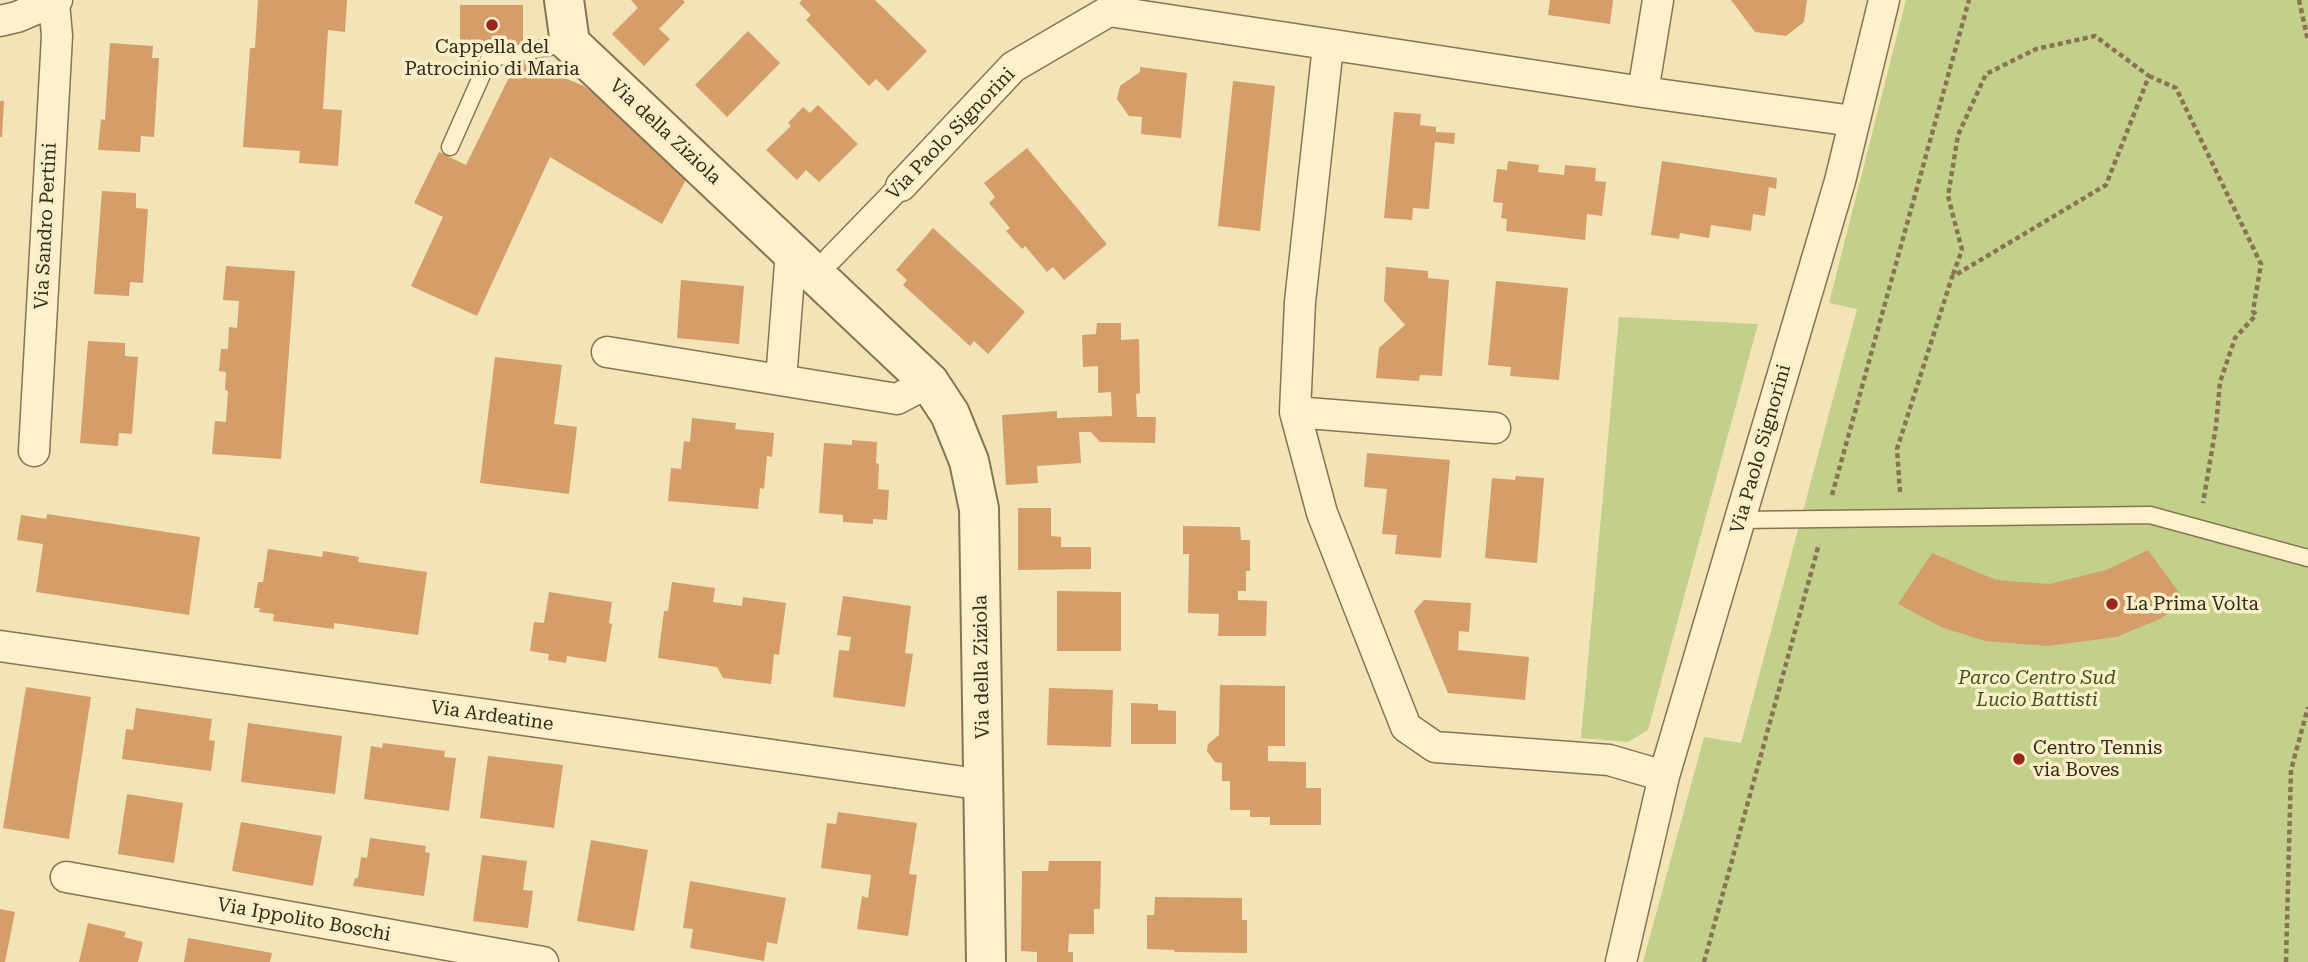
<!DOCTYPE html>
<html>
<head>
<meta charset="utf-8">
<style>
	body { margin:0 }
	canvas { display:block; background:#f2e4b7 }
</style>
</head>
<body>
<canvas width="2308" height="962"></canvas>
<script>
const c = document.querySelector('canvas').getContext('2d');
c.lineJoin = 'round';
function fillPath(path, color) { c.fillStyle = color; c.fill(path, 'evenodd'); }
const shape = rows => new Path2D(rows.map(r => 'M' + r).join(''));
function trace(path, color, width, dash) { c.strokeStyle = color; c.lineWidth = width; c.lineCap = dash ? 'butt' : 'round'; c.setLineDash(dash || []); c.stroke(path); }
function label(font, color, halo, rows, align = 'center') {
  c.font = font + ' "Roboto Serif",serif'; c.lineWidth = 7; c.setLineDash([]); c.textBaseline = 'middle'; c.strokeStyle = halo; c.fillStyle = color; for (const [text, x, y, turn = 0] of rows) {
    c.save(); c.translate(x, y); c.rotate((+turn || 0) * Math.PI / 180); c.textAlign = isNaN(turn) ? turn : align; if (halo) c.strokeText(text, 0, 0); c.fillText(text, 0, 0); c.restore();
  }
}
const green = shape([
	[1906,0,2308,0,2308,962,1643,962,1704,737,1741,743,1857,309,1829,303],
	[1619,317,1758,324,1648,730,1628,742,1581,738]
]);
const building = shape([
	[258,0,347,0,345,32,328,30,323,109,342,110,338,166,299,163,300,151,243,147,250,48,255,48],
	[631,0,683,0,685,2,659,29,670,39,644,66,612,34,638,8],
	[802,0,875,0,927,51,888,91,876,79,869,86,806,20,811,15,799,3],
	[1550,0,1613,0,1610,24,1548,15],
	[1731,0,1807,0,1804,22,1786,36,1755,32],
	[460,5,523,5,523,45,460,45],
	[748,31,780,63,727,117,695,85],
	[110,43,153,46,152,58,159,58,154,137,141,136,140,152,98,150,101,119,105,120],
	[518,59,584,86,641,130,689,174,662,224,550,157,477,316,411,286,443,217,414,203,439,152,466,165],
	[1140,67,1187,73,1181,138,1141,134,1142,117,1129,116,1117,99,1120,86,1140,72],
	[1233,81,1275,86,1260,231,1218,226],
	[0,101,4,101,2,137,0,137],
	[818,105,858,144,819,182,806,170,797,180,766,150,791,126,788,123,803,107,810,113],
	[1394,112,1421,114,1420,125,1436,127,1436,132,1455,133,1454,144,1435,142,1429,209,1413,208,1412,220,1384,218],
	[1027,148,1107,244,1064,280,1053,267,1047,272,1025,246,1022,249,1006,231,1010,228,989,203,995,197,984,183],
	[1508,161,1539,165,1538,172,1564,175,1565,165,1596,168,1595,181,1606,182,1602,216,1587,214,1585,240,1506,231,1507,219,1501,218,1503,203,1493,202,1497,169,1507,170],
	[1662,161,1777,178,1776,189,1769,187,1765,216,1753,214,1751,231,1711,225,1709,238,1680,233,1679,239,1651,235],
	[102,191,136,193,136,208,148,209,143,283,130,282,129,296,94,294],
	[933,228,1025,312,988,354,974,341,970,346,903,285,907,280,896,270],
	[226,266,295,271,281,459,212,454,215,421,226,422,228,391,225,390,226,372,219,371,221,349,228,349,229,327,237,328,239,301,223,300],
	[1386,267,1428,271,1428,278,1449,280,1442,376,1420,375,1419,381,1376,378,1379,348,1405,325,1384,301],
	[681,280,744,286,739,344,677,338],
	[1496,281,1568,288,1559,380,1510,376,1511,367,1488,365],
	[1097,323,1121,323,1121,340,1139,339,1140,393,1136,394,1137,417,1156,417,1155,443,1100,442,1091,432,1079,432,1081,463,1037,466,1038,483,1006,485,1002,415,1057,411,1057,418,1112,416,1111,392,1098,393,1098,366,1083,367,1082,335,1096,334],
	[88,341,125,343,125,356,138,357,132,434,119,433,118,446,80,443],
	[495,357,562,365,554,424,577,427,569,494,480,483],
	[692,418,736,423,735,429,774,433,772,457,767,456,764,489,760,488,758,509,668,501,671,468,681,469,684,441,690,442],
	[852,440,877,442,876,463,879,464,878,489,889,490,887,520,873,519,873,524,843,522,843,515,819,513,824,443,852,445],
	[1367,453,1450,460,1441,558,1395,554,1397,535,1382,534,1387,489,1364,487],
	[1516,476,1544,478,1537,563,1485,558,1492,478,1515,480],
	[1018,508,1051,508,1051,536,1061,537,1061,547,1091,547,1091,569,1018,570],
	[47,514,200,537,189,615,36,592,43,544,17,540,21,515,46,519],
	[1183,526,1240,527,1241,540,1250,540,1250,571,1246,571,1246,591,1238,591,1238,600,1267,601,1266,636,1218,636,1219,614,1188,613,1189,554,1183,554],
	[268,549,322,557,323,551,359,557,358,562,427,572,418,635,334,623,334,629,273,621,274,614,259,612,260,608,254,608,258,582,263,582],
	[2148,550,2186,602,2160,619,2116,637,2048,646,1985,641,1941,627,1898,604,1932,553,1996,580,2050,584,2106,570],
	[672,582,715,588,713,602,742,606,743,597,786,603,779,655,774,654,771,684,723,678,717,667,658,658,664,611,668,611],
	[1057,591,1121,592,1121,651,1057,651],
	[549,592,612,602,609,623,612,624,606,662,567,656,566,663,548,660,549,654,530,651,534,622,544,623],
	[843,596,911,606,905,653,913,654,905,707,833,697,839,650,849,651,851,637,837,635],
	[1424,600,1471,603,1469,632,1459,631,1458,650,1529,657,1525,700,1448,693,1414,611],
	[1220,685,1285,686,1285,746,1268,746,1268,761,1306,762,1306,788,1321,788,1321,825,1270,825,1270,817,1250,817,1250,810,1230,810,1230,781,1222,781,1222,763,1215,762,1207,751,1208,744,1219,735],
	[26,687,91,697,69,839,3,828],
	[1049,688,1113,690,1111,747,1047,745],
	[1131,703,1158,704,1158,710,1176,711,1176,744,1131,744],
	[136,708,212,719,209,740,215,741,211,771,122,759,126,729,133,730],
	[248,723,342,736,335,794,241,782],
	[383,743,445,751,444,757,456,758,449,811,364,799,371,746,382,748],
	[488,756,563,765,554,828,480,818],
	[127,794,183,803,174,863,118,854],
	[838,812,917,823,909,874,917,875,908,936,857,929,862,896,868,898,871,875,821,868,827,823,836,824],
	[241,822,322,836,313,886,232,871],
	[370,838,426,846,425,852,430,853,424,896,353,886,355,878,358,878,361,857,367,858],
	[591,840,648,850,634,931,577,921],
	[482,855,527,861,523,890,533,891,528,928,473,921],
	[1049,861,1101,861,1100,909,1094,909,1094,934,1069,934,1068,952,1073,952,1073,962,1037,962,1037,952,1021,951,1022,871,1048,871],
	[690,881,786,898,777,944,767,942,764,961,690,948,693,929,683,928],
	[1155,897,1242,898,1242,920,1247,920,1247,953,1175,952,1174,950,1147,949,1147,915,1154,915],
	[0,909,15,912,5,962,0,962],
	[88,923,126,932,124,937,143,942,138,962,79,962],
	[188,938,272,953,270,962,184,962]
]);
const path = shape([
	[2299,0,2308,41],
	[2149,76,2176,88,2261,264,2253,311,2256,315,2235,338,2220,382,2216,426,2203,503],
	[1900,492,1897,449,1952,277,2106,185,2149,76,2095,36,2036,49,1986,74,1958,135,1948,196,1962,250,1952,277],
	[1832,495,1969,0],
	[1704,962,1819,544],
	[2286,962,2291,770,2308,707]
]);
const service = shape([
	[450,147,489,59,570,43],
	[1740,520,2150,515,2308,558]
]);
const pedestrian = shape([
	[831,258,901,186]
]);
const minor = shape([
	[0,21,17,17,57,0],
	[1328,46,1300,302,1295,412,1322,513,1406,727,1435,747,1609,760,1664,776],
	[1643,92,1658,0],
	[901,186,1013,67,1109,11,1643,92,1853,121],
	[607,352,897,399,929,382],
	[781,380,791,251],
	[1295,412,1495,428],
	[34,451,57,36,54,2],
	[0,646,985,785],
	[66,877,543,962],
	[1621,962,1664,776,1840,181,1884,0]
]);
const tertiary = shape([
	[564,0,570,43,929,382,950,414,969,461,979,509,986,962]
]);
const markers = [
	[492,25,7,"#9c251c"],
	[2112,604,7,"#9c251c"],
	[2019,759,7,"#9c251c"]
];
const poiNames = [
	["Cappella del",492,47,"center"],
	["Patrocinio di Maria",492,69,"center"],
	["La Prima Volta",2126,604],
	["Centro Tennis",2033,748],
	["via Boves",2033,770]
];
const streetNames = [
	["Via della Ziziola",665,132,43],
	["Via Paolo Signorini",951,134,-46],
	["Via Sandro Pertini",46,226,-87],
	["Via Paolo Signorini",1761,449,-74],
	["Via della Ziziola",982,667,-91],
	["Via Ardeatine",492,716,8],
	["Via Ippolito Boschi",304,920,10]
];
const parkNames = [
	["Parco Centro Sud",2037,678],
	["Lucio Battisti",2037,700]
];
fillPath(green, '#c3d08b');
fillPath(building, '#d49d69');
trace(service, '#887352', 19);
trace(pedestrian, '#887352', 26);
trace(minor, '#887352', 33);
trace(tertiary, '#887352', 42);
trace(path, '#887352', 4.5, [5, 3.5]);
trace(service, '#fcf1cb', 16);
trace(pedestrian, '#fcf1cb', 23);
trace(minor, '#fcf1cb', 30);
trace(tertiary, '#fcf1cb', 38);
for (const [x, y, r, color] of markers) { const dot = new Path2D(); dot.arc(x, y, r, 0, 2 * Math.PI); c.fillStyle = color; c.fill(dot); trace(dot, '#f8eec7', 2.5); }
label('19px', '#352918', '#f8eec7', poiNames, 'left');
label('19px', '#352918', '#f8eec7', streetNames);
label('italic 19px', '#42541d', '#f8eec7', parkNames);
</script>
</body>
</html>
